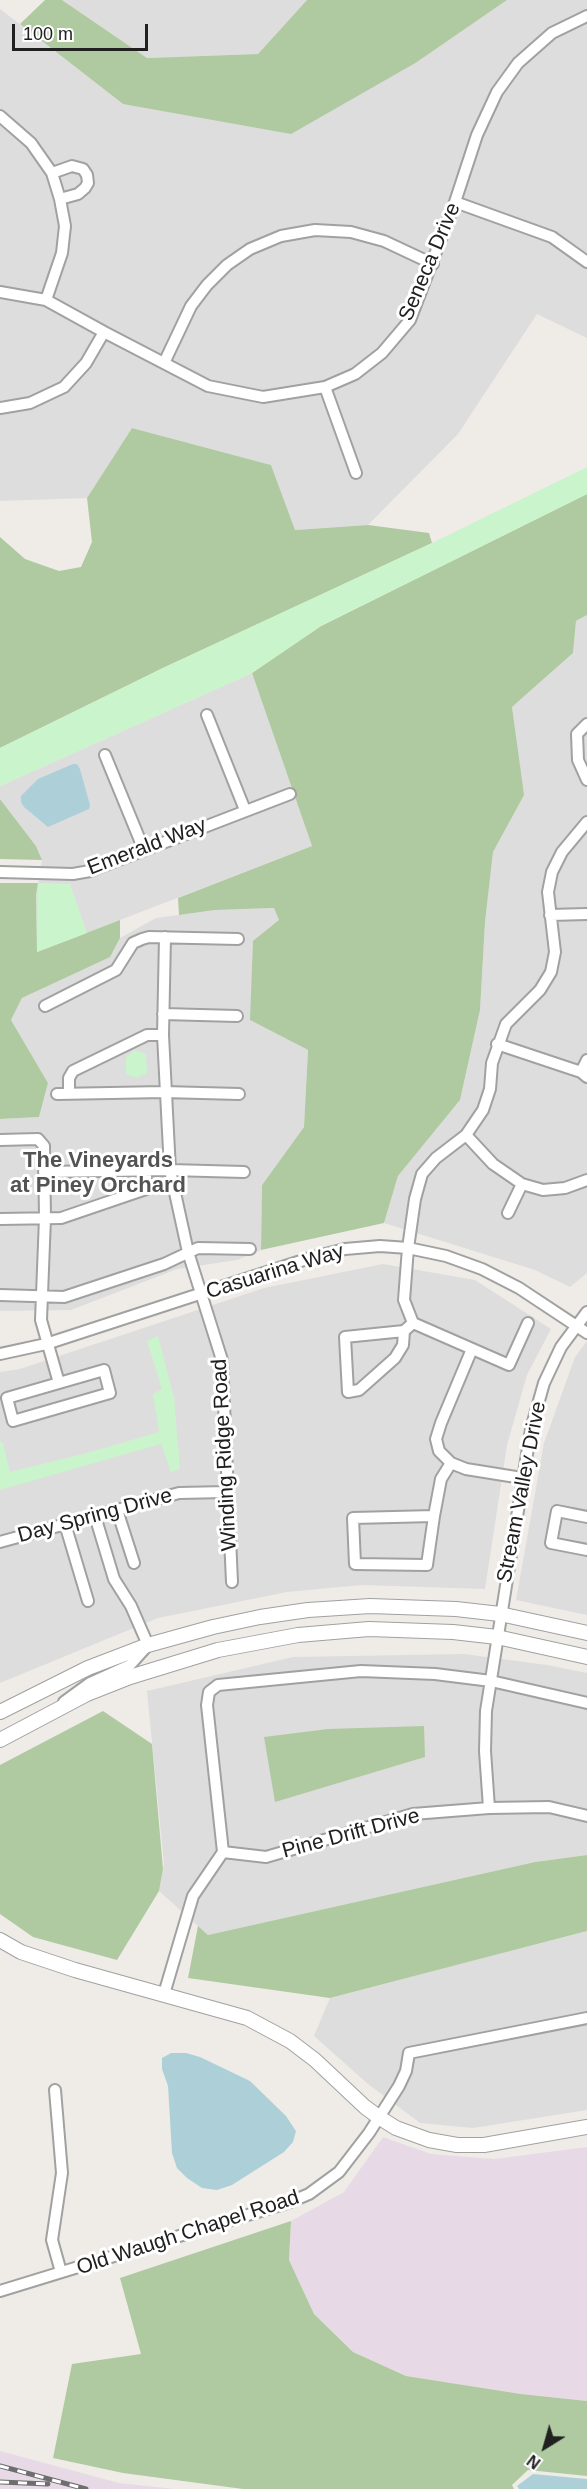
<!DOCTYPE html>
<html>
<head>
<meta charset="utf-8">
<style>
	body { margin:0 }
	#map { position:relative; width:587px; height:2489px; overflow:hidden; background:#efece7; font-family:Arial,sans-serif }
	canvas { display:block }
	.north { position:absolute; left:515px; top:2417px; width:60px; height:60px; -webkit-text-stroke:4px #fff; paint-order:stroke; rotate:217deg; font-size:16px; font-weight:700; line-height:24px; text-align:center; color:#202020 }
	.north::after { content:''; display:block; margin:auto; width:21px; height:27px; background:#202020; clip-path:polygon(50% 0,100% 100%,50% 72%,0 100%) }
	.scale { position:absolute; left:12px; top:24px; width:136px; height:27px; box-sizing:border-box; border:3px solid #202020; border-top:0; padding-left:8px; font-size:18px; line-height:21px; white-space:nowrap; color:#202020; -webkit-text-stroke:4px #fff; paint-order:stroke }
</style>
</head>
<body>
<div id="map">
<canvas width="587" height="2489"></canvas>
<div class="north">N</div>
<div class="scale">100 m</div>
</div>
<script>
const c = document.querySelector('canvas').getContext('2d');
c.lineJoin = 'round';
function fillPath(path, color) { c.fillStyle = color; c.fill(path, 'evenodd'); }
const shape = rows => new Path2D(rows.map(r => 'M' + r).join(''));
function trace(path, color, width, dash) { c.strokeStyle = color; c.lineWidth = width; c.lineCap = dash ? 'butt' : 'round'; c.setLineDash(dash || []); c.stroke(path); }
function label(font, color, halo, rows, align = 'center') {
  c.font = font + ' Arial,sans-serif'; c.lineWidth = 6; c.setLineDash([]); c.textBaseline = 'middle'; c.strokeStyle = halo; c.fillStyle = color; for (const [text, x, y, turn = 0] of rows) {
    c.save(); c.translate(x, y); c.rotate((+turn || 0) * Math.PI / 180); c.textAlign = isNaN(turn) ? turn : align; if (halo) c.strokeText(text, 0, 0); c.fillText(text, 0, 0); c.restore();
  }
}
const residential = shape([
	[62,0,307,0,258,54,147,58],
	[507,0,587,0,587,338,537,314,458,434,368,525,295,530,271,465,132,428,87,498,0,501,0,9,123,104,417,62],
	[587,615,587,1273,570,1287,535,1270,384,1223,398,1176,460,1100,480,1010,485,922,493,852,523,795,512,707,573,653,576,621],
	[252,673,312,846,37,952,36,895,42,860,36,846,0,799,0,786],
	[274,908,279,920,250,1020,308,1050,304,1127,262,1185,261,1250,237,1260,177,1269,71,1310,0,1311,0,1119,39,1117,48,1083,11,1020,22,998,109,957,120,938,156,918,215,910],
	[383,1264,475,1280,551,1329,527,1375,507,1445,485,1589,362,1585,287,1592,158,1618,0,1683,0,1372,20,1369,264,1288],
	[587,1341,587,1615,516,1600,544,1443,575,1357],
	[464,1654,547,1665,587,1673,587,1855,535,1862,208,1935,159,1891,164,1864,147,1691,293,1657],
	[587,1931,587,2110,473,2128,420,2123,368,2084,314,2036,330,1998]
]);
const industrial = shape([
	[383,2137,431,2154,494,2159,587,2147,587,2401,521,2394,406,2376,353,2352,314,2314,289,2260,291,2221,344,2192],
	[0,2451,119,2483,175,2489,0,2489]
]);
const forest = shape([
	[45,0,62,0,147,58,258,54,307,0,507,0,417,62,291,134,123,104,20,24],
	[132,428,271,465,295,530,368,525,429,533,432,543,163,668,0,748,0,537,25,559,59,571,81,567,92,542,87,498],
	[587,494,587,615,576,621,573,653,512,707,524,795,493,852,485,922,480,1010,460,1100,398,1176,384,1223,261,1250,262,1185,304,1127,308,1050,250,1020,253,941,279,920,274,908,215,910,179,915,178,898,312,846,252,673,321,626],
	[0,799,36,846,42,860,0,859],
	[0,883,38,883,36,895,37,952,120,920,120,938,110,957,22,998,11,1020,48,1083,39,1117,0,1119],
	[103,1711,152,1744,163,1869,159,1891,117,1960,33,1937,0,1914,0,1765],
	[424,1726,425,1757,275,1802,264,1737,328,1729],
	[587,1855,587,1931,330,1998,188,1978,198,1926,208,1935,535,1862],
	[291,2221,289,2260,314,2314,353,2352,406,2376,521,2394,587,2401,587,2476,528,2470,512,2485,514,2489,243,2489,123,2473,53,2458,72,2364,141,2354,120,2278]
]);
const park = shape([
	[587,467,587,494,321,626,252,673,0,786,0,748,163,668,432,543],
	[38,883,70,884,87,933,37,952],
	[134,1050,146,1054,147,1073,137,1078,126,1074,126,1058],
	[158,1336,174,1398,180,1469,171,1472,161,1444,0,1490,0,1441,3,1443,10,1472,87,1453,159,1432,153,1394,162,1389,147,1341]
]);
const water = shape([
	[73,764,77,764,80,769,90,805,89,809,48,827,24,807,21,802,21,796,38,779],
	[171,2053,186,2053,200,2057,250,2081,286,2116,296,2131,293,2142,284,2152,232,2185,217,2190,202,2188,187,2178,177,2168,172,2153,168,2086,162,2069,162,2058],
	[533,2474,587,2479,587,2489,519,2489,517,2486]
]);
const minor = shape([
	[0,116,31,143,52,173,60,199,65,226,62,253,46,300],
	[52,173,72,166,83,169,87,175,88,183,85,188,78,194,60,199],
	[455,202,552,237,587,262],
	[0,292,46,300,104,332,208,386,263,397,325,387,355,374,382,353,410,320,455,202,477,135,497,92,518,63,552,33,587,16],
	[164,363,191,306,207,285,227,265,250,249,281,236,315,230,351,232,384,241,433,264],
	[325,387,356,473],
	[0,408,30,403,64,387,86,363,104,332],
	[207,715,245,810],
	[587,724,577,734,578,760,587,780],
	[105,755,144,850],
	[0,872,73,874,90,871,290,794],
	[550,915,587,914],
	[165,937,163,1035,170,1170,188,1252,222,1360,232,1582],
	[45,1006,116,970,133,943,142,939,149,937,238,939],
	[163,1014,237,1016],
	[497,1044,581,1072,587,1077],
	[581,1072,587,1060],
	[57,1094,164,1092,239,1094],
	[69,1094,69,1078,73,1071,147,1035,163,1035],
	[466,1135,493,1164,522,1184,543,1190,565,1188,587,1180],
	[0,1140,38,1139,44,1146,45,1218,41,1320,59,1383],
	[44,1172,170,1170,244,1172],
	[508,1213,522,1184],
	[0,1219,61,1218,146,1189,146,1170],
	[0,1295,64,1297,164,1264,198,1248,250,1249],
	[528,1323,509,1365,413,1323,404,1300,408,1248,415,1199,422,1174,436,1158,466,1135,483,1110,490,1089,492,1063,506,1024,540,990,551,972,555,952,548,892,552,872,562,852,587,822],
	[404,1331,403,1345,395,1358,359,1390,348,1392,345,1337,404,1331,413,1323],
	[472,1349,441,1423,436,1439,439,1451,451,1463,466,1469,522,1478],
	[0,1354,46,1344,313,1257,345,1249,380,1246,408,1248,446,1256,482,1269,519,1288,587,1333],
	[104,1370,110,1393,13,1421,7,1398,104,1370],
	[117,1510,134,1563],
	[434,1516,427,1565,355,1564,353,1518,434,1516,441,1479,451,1463],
	[587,1517,557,1511,551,1543,587,1550],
	[65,1524,88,1601],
	[0,1542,179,1493,227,1492],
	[64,1702,90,1683,130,1665,148,1645,131,1606,114,1579,95,1516],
	[489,1808,485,1751,486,1711,531,1429,544,1383,561,1347,587,1312],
	[223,1852,266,1857,413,1814,489,1808,549,1807,587,1816],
	[164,1994,193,1896,223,1852,207,1705,209,1692,218,1685,361,1671,435,1674,491,1681,587,1703],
	[55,2090,62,2173,52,2240,61,2272],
	[0,2291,290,2202,309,2194,339,2172,369,2133,399,2086,406,2071,409,2053,587,2018]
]);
const tertiary = shape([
	[0,1712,88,1668,148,1645,213,1627,260,1617,308,1610,370,1606,456,1609,500,1614,587,1633],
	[0,1740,87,1694,130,1677,218,1650,298,1635,369,1629,453,1632,497,1637,587,1657],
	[0,1940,21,1952,75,1970,247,2018,290,2041,315,2060,365,2107,380,2118,396,2128,429,2140,457,2145,484,2145,587,2127]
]);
const rail = shape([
	[0,2466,86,2489],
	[0,2482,48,2484]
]);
const streetNames = [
	["Seneca Drive",430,262,-67],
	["Emerald Way",147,847,-21],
	["Casuarina Way",275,1272,-17],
	["Winding Ridge Road",225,1455,-93],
	["Stream Valley Drive",522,1492,-79],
	["Day Spring Drive",95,1516,-15],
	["Pine Drift Drive",351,1834,-15],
	["Old Waugh Chapel Road",188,2233,-18]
];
const neighbourhoodNames = [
	["The Vineyards",98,1161],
	["at Piney Orchard",98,1186]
];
fillPath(residential, '#dedddd');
fillPath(industrial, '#e7dae6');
fillPath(forest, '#afcaa1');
fillPath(park, '#caf4cb');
fillPath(water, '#add0d8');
trace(minor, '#a1a1a1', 14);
trace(tertiary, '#a1a1a1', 16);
trace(minor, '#fff', 10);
trace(tertiary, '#fff', 14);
trace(rail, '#6e6e6e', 5);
trace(rail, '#fff', 3, [9]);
label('21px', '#202020', '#fff', streetNames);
label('bold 22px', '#535353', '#fff', neighbourhoodNames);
</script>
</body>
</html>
